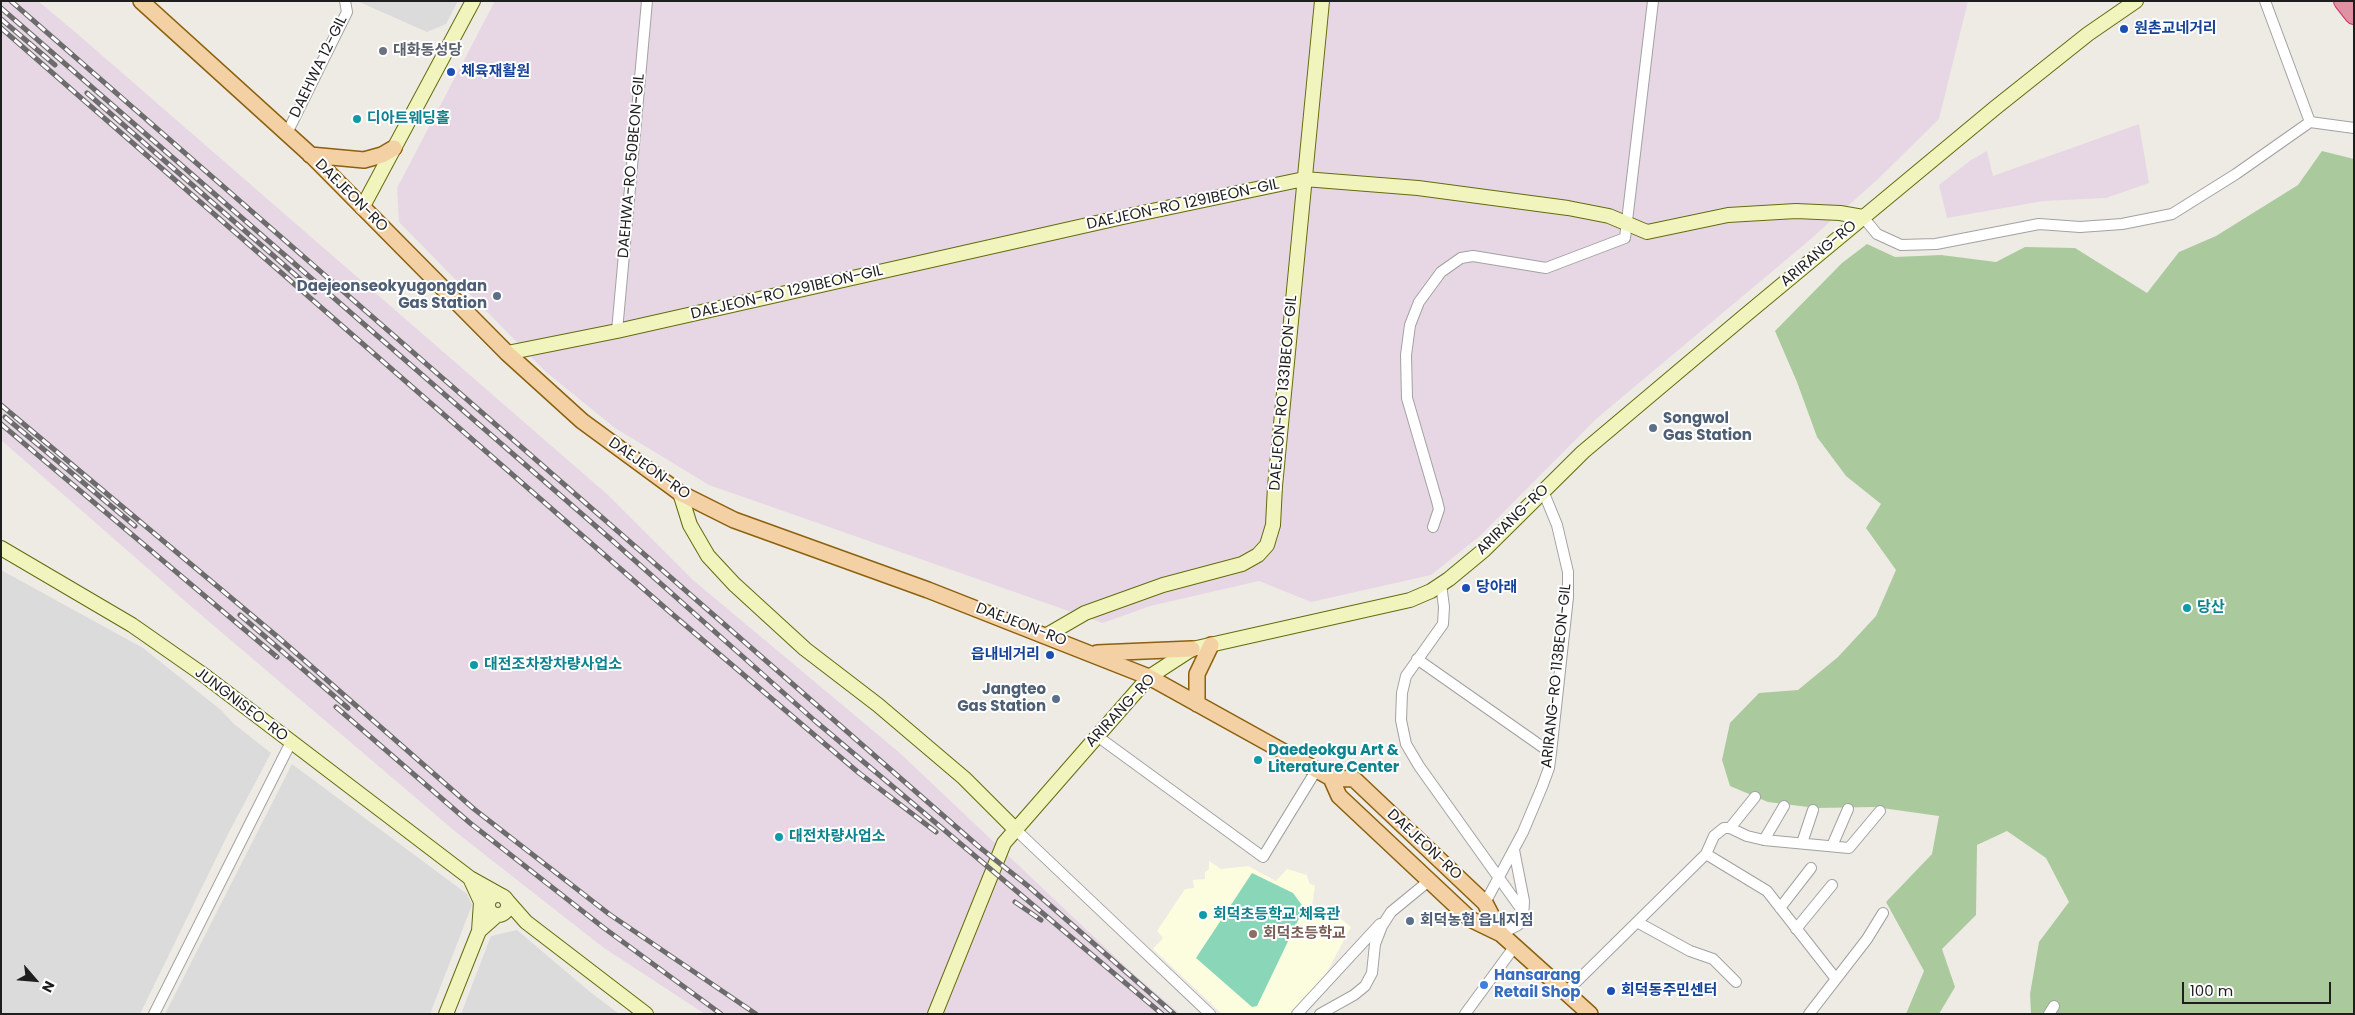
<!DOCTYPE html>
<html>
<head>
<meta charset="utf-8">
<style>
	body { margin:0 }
	#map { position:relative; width:2355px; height:1015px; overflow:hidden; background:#eeebe5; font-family:Poppins,sans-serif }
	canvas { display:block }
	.frame { position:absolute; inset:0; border:2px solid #1e1e1e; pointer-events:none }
	.north { position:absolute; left:10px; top:955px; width:50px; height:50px; -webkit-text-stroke:4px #fff; paint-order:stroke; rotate:117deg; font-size:14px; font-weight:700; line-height:20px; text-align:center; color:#1e1e1e }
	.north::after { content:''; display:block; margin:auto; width:18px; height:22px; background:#1e1e1e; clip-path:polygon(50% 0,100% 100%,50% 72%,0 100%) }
	.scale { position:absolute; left:2182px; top:982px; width:149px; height:22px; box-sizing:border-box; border:2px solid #1e1e1e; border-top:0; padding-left:6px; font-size:15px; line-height:18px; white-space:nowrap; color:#1e1e1e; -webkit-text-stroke:4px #fff; paint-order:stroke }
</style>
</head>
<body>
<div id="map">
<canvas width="2355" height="1015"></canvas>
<div class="frame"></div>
<div class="north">N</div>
<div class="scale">100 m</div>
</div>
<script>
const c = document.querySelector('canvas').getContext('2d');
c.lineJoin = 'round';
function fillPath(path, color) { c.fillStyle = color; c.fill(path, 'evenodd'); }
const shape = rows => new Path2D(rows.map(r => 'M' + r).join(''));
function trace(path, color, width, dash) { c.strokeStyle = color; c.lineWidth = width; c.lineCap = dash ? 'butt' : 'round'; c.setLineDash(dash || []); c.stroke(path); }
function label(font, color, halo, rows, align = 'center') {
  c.font = font + ' Poppins,"Noto Sans KR",sans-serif'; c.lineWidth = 4; c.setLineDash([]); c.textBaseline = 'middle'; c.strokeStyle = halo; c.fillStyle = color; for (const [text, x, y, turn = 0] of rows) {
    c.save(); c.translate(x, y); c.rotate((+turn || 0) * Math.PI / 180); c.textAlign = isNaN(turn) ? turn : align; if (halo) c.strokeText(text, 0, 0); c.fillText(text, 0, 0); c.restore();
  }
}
const residential = shape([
	[357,1,458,1,446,24,427,32],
	[1,570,143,648,221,710,234,724,271,753,228,834,140,1014,1,1014],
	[292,764,467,894,472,905,430,1014,165,1014],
	[517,930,589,991,619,1014,461,1014,491,936]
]);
const industrial = shape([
	[1,1,38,1,74,31,608,495,693,580,901,754,1129,970,1180,1014,705,1014,604,948,457,833,193,608,1,440],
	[495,1,1968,1,1939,119,1877,180,1805,244,1596,419,1480,536,1431,575,1311,602,1259,581,1150,606,1103,623,709,485,615,428,546,372,399,222,397,188],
	[2139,124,2149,183,2106,198,2043,201,1947,218,1939,185,1971,160,1987,151,1993,176]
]);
const education = shape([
	[1209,861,1221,869,1248,866,1276,881,1287,869,1307,875,1309,883,1315,886,1312,906,1316,908,1324,905,1351,927,1320,985,1291,1014,1222,1014,1153,949,1163,938,1157,931,1185,889,1194,888,1193,880,1205,879,1205,872,1209,869]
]);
const forest = shape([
	[2322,151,2354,159,2354,1014,2031,1014,2030,994,2039,942,2069,902,2046,858,2007,831,1977,845,1976,915,1942,949,1955,987,1939,1014,1906,1014,1924,971,1886,902,1932,854,1939,816,1875,807,1816,808,1768,802,1730,786,1722,760,1730,723,1759,693,1798,690,1838,657,1876,616,1896,570,1866,528,1881,504,1846,476,1817,437,1797,382,1775,331,1842,263,1867,244,1895,257,1941,255,1996,262,2025,247,2075,248,2147,293,2179,252,2216,236,2298,185]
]);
const pitch = shape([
	[1252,873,1293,893,1304,908,1257,1006,1252,1007,1196,958]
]);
const street = shape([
	[2265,1,2310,122,2354,128],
	[287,133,347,12,345,1],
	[1863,217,1877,234,1901,245,1936,244,2039,224,2080,227,2122,224,2172,214,2236,174,2310,122],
	[617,331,647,1],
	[1433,527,1439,509,1437,501,1407,398,1406,355,1410,325,1419,302,1441,272,1461,258,1473,256,1546,268,1625,238,1653,1],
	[1441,584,1444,607,1443,624,1406,676,1402,693,1401,720,1406,744,1419,766,1524,913],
	[1417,659,1551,753],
	[1097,736,1263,857,1317,769],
	[1730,828,1755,797],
	[1016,830,1210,1014],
	[1764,840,1784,806],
	[1802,843,1813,810],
	[1832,846,1848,809],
	[1706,854,1714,836,1724,828,1730,828,1747,836,1764,840,1849,848,1880,811],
	[1485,903,1523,832,1542,787,1549,768,1551,753,1568,597,1568,572,1557,525,1543,491],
	[1780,908,1811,868],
	[1637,922,1690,951,1713,959,1736,982],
	[1796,929,1832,885],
	[1501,934,1518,925,1523,920,1524,901,1514,850],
	[1566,992,1706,854,1767,891,1836,979],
	[154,1014,291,742],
	[1297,1014,1380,924],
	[1320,1014,1354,995,1365,986,1372,973,1375,944,1382,926,1391,912,1430,880],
	[1465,1014,1515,946],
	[1809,1014,1867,939,1883,913],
	[2049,1014,2054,1006]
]);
const secondary = shape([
	[362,208,473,1],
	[507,353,617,331,1123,217,1304,179,1418,188,1568,208,1609,216,1647,232,1728,215,1796,211,1840,213,1863,217],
	[680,493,690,525,708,556,734,584,805,649,878,705,964,778,1016,830],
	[1,548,132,625,205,676,470,878,504,897,526,922,646,1014],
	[1047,635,1085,613,1163,585,1242,564,1258,555,1267,545,1273,525,1275,486,1322,1],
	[470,878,481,902,479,931],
	'488 905a10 10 0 1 1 20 0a10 10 0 1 1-20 0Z',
	[446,1014,479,931,497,915],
	[935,1014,1004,843,1149,677,1192,649,1410,600,1431,591,1449,579,1484,550,1583,452,1742,318,1995,108,2088,34,2136,1]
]);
const primary = shape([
	[141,1,313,157,507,353,582,421,680,493,734,520,928,590,1149,677,1331,778,1354,779,1485,903,1501,934],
	[310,155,364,160,382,155,394,148],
	[1097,653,1192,649],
	[1197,704,1197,674,1211,645],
	[1331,778,1339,796,1470,919,1501,934,1590,1014]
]);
const highway = shape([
	[2343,1,2354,15]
]);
const rail = shape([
	[11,1,978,846,1028,886,1174,1014],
	[1,8,614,542,814,720,1162,1014],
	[1,19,55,65],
	[1,28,671,613,859,773,936,832],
	[87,93,315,292],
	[1,405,279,638,474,809,609,914,756,1014],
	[5,417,135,526],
	[1,424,277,657],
	[240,615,348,708],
	[336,707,470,823,604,928,721,1014],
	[1015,902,1041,920]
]);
const markers = [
	[2124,29,5,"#1a4fb4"],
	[383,51,5,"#6b7280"],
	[451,72,5,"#1a4fb4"],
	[357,119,5,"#0f9aa8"],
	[497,296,5,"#5c6f8a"],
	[1653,428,5,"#5c6f8a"],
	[1466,588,5,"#1a4fb4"],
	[2187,608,5,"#0f9aa8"],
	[1050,655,5,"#1a4fb4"],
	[474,665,5,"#0f9aa8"],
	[1056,699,5,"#5c6f8a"],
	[1258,760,5,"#0f9aa8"],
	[779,837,5,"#0f9aa8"],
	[1203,915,5,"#0f9aa8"],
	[1410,921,5,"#5c6f8a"],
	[1253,934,5,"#8d6e63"],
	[1484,985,5,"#3f7fe0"],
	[1611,991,5,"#1a4fb4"]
];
const transitNames = [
	["원촌교네거리",2134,29],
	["체육재활원",461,72],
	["당아래",1476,588],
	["읍내네거리",1040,655,"right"],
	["회덕동주민센터",1621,991]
];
const worshipNames = [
	["대화동성당",393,51]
];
const streetNames = [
	["DAEHWA 12-GIL",319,67,-64],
	["DAEHWA-RO 50BEON-GIL",632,166,-85],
	["DAEJEON-RO",351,196,45],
	["DAEJEON-RO 1291BEON-GIL",1183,205,-12],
	["ARIRANG-RO",1819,254,-40],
	["DAEJEON-RO 1291BEON-GIL",787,293,-13],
	["DAEJEON-RO 1331BEON-GIL",1284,393,-85],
	["DAEJEON-RO",649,469,35],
	["ARIRANG-RO",1513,520,-44],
	["DAEJEON-RO",1021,625,21],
	["ARIRANG-RO 113BEON-GIL",1557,676,-84],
	["JUNGNISEO-RO",241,705,37],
	["ARIRANG-RO",1121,711,-47],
	["DAEJEON-RO",1424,845,43]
];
const cultureNames = [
	["디아트웨딩홀",367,119],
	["당산",2197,608],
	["대전조차장차량사업소",484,665],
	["Daedeokgu Art &",1268,751],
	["Literature Center",1268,768],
	["대전차량사업소",789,837],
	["회덕초등학교 체육관",1213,915]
];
const serviceNames = [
	["Daejeonseokyugongdan",487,287],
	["Gas Station",487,304],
	["Songwol",1663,419,"left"],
	["Gas Station",1663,436,"left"],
	["Jangteo",1046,690],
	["Gas Station",1046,707],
	["회덕농협 읍내지점",1420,921,"left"]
];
const educationNames = [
	["회덕초등학교",1263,934]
];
const shopNames = [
	["Hansarang",1494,976],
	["Retail Shop",1494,993]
];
fillPath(residential, '#dcdbdb');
fillPath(industrial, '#e7d7e4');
fillPath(education, '#fcfcdf');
fillPath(forest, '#aaca9d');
fillPath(pitch, '#89d7b8');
trace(street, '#a2a2a2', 12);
trace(secondary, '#636c0d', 16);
trace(primary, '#8c600c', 18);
trace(highway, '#cc3268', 20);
trace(street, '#fff', 10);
trace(secondary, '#f2f4bd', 14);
trace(primary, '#f4d1a4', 15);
trace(highway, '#df92a1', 18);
trace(rail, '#6c6c6c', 5);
trace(rail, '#fff', 3, [9]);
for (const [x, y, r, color] of markers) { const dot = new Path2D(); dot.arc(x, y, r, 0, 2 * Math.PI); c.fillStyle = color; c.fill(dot); trace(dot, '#fff', 2); }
label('bold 15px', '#164399', '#fff', transitNames, 'left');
label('bold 15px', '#5b616d', '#fff', worshipNames, 'left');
label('15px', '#1e1e1e', '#fff', streetNames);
label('bold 15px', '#0d838f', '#fff', cultureNames, 'left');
label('bold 15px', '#4e5e75', '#fff', serviceNames, 'right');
label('bold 15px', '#785e54', '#fff', educationNames, 'left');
label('bold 15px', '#366cbe', '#fff', shopNames, 'left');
</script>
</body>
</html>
